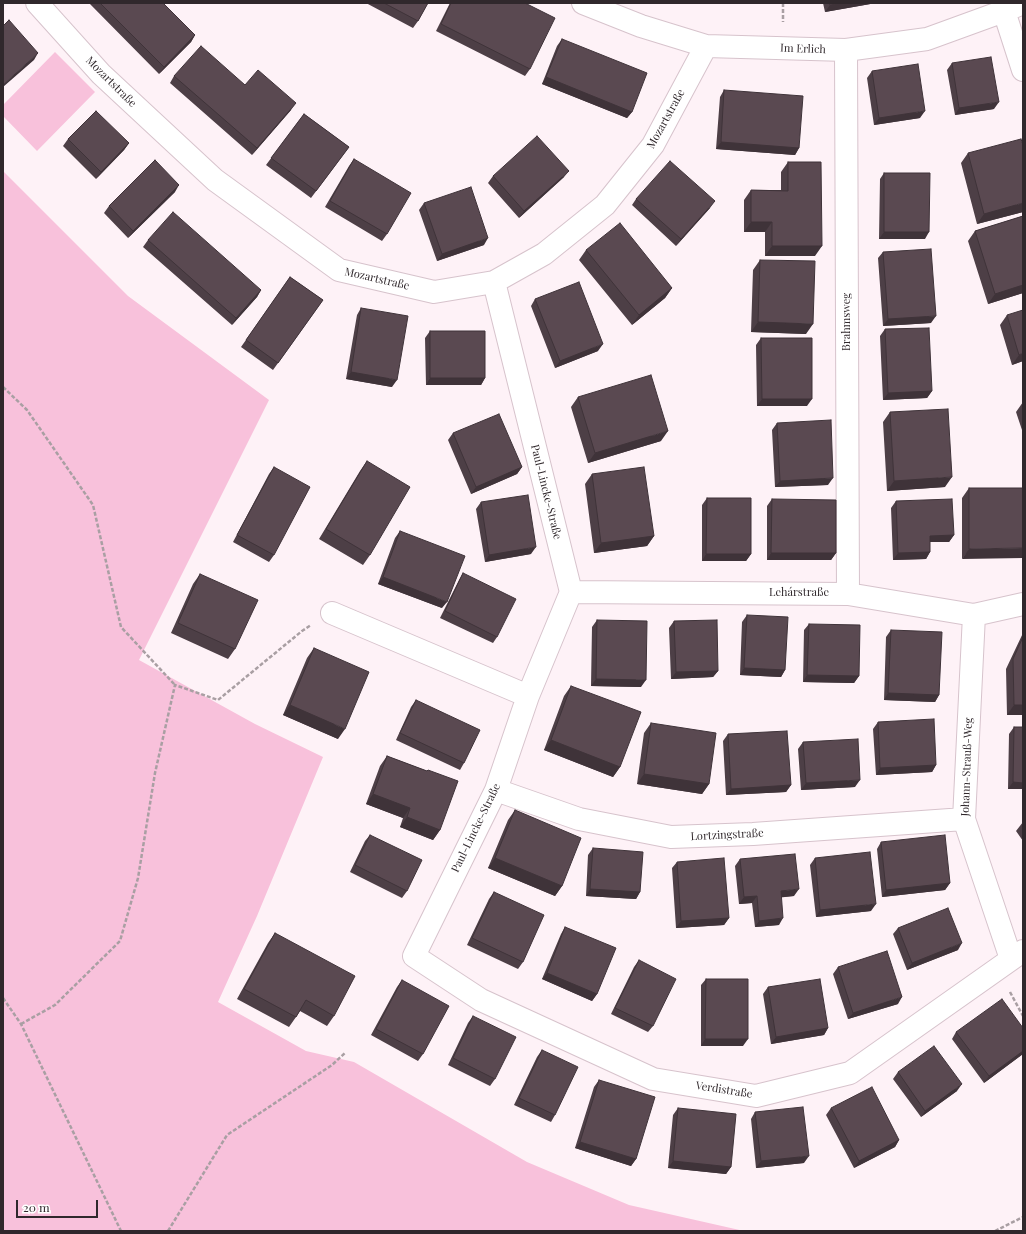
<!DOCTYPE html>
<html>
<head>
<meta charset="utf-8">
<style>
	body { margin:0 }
	#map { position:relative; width:1026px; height:1234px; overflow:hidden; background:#fef2f7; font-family:"Playfair Display",serif }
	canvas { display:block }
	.frame { position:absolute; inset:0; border:4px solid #30282c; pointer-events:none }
	.scale { position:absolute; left:16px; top:1200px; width:82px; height:18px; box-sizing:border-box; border:2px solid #30282c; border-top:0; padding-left:5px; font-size:12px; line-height:14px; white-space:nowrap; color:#30282c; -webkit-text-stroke:3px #fff; paint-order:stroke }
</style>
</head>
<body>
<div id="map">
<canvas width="1026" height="1234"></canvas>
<div class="frame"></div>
<div class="scale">20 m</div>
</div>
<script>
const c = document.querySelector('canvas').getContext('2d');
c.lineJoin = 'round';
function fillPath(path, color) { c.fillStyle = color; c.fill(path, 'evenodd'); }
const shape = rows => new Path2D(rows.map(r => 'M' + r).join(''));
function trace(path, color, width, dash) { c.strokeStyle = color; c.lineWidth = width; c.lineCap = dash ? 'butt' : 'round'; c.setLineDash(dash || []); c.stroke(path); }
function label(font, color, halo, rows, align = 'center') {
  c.font = font + ' "Playfair Display",serif'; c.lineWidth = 4; c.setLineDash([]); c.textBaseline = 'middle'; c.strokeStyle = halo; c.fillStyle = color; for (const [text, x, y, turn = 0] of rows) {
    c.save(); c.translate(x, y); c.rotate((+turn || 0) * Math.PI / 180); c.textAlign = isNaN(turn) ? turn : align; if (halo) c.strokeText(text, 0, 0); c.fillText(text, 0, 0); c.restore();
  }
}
const green = shape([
	[55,52,95,92,37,151,3,116,3,105],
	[3,171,128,296,269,400,139,660,255,724,323,757,257,916,218,1002,306,1051,354,1062,527,1162,629,1205,744,1231,3,1231]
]);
const path = shape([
	[783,3,783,22],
	[3,387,27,410,93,505,121,627,175,685],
	[1010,992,1023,1016],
	[3,998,21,1024,121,1231],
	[21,1024,55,1005,120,941,138,878,155,773,175,685,218,700,302,631,311,625],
	[168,1231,227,1135,332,1065,346,1052],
	[995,1231,1023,1217]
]);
const street = shape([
	[37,3,101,74,215,180,339,270,434,292,494,282,544,254,605,205,653,145,706,46],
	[583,3,641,26,706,46,846,50,927,39,1004,11,1023,3],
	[1004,11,1023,70],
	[846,50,848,594],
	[494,282,571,592,528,696,496,790,414,956,481,1000,653,1079,756,1096,850,1073,1023,951],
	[571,592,848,594,974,615,1023,604],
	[332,613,528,696],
	[974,615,964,819,1011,959],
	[496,790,579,819,671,837,753,834,964,819]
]);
const wall = shape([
	[89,3,163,3,195,35,191,42,159,74],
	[366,3,428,3,418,21,413,28],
	[450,3,525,3,530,69,525,76,436,31],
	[823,3,876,3,825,12],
	[562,39,632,112,627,118,542,84,557,46],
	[952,63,994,109,955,115,947,70],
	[872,71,920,118,874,125,867,78],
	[174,76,245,85,291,110,252,155,170,83],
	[724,90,799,148,795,155,716,149,720,97],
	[304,114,349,147,311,198,266,165],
	[68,139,129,143,124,150,96,179,63,146],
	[968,153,1023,212,977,224,961,163],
	[354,159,387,234,382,241,325,207,349,166],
	[788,162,815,256,765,256,765,232,744,232,744,200,751,190,781,190,781,172],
	[884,173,925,239,879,239,880,179],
	[493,176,564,177,519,218,488,183],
	[175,192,128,238,104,213,109,206],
	[636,199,710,208,676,246,632,205],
	[424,203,484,245,437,261,419,210],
	[1023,216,1023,293,988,304,968,241,975,231],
	[148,240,261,290,257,297,232,325,143,247],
	[586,250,672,288,665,298,632,325,579,260],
	[883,252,931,323,883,326,878,258],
	[760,260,806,334,751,332,753,270],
	[290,277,323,300,273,370,241,347],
	[535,299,598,351,555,368,531,306],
	[361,308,392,387,346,379,357,315],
	[1007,315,1023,361,1012,365,1000,325],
	[885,329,932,391,927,398,883,400,880,336],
	[430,331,485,378,481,385,426,385,425,338],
	[761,338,807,406,757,406,756,345],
	[578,397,661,441,588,463,571,407],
	[1023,402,1023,433,1016,412],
	[890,412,945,487,887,491,883,422],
	[777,423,828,485,775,487,772,430],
	[453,433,522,467,517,474,471,494,448,440],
	[367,461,370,555,363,565,319,539,360,471],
	[274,467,274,555,269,562,233,542,269,474],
	[592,474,654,536,647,546,594,553,585,484],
	[969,488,1023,488,962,559,962,498],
	[707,498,751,554,746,561,702,561,702,505],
	[772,499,836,553,831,560,767,560,767,506],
	[896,501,954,535,949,542,930,542,930,552,926,559,893,560,891,508],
	[481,502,531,554,485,562,476,509],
	[400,531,442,608,378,584,395,538],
	[463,573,497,637,493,643,440,618,459,580],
	[200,574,235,649,228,659,171,633,193,584],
	[747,615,785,670,781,677,740,675,742,622],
	[597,620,641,687,591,686,592,627],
	[674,621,718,671,713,677,671,679,669,628],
	[809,624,859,676,854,683,803,682,804,630],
	[891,630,939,695,935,702,884,700,886,637],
	[1023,633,1023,715,1007,715,1006,669],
	[314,648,338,739,283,715,307,658],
	[571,686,620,767,613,777,544,750,564,696],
	[416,700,464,763,460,770,396,740,411,707],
	[878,722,936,765,932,772,876,775,873,729],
	[651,723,709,784,702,794,637,784,644,733],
	[1014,727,1023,727,1023,789,1008,789,1009,734],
	[728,734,791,785,786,792,726,795,723,741],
	[803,742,855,787,801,790,798,749],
	[387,756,427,771,440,830,433,840,400,827,403,818,366,804,380,766],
	[515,810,562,886,555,896,488,868,508,820],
	[1023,822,1023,841,1016,831],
	[370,835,407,891,402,898,350,872,365,841],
	[881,842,950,883,945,890,882,897,877,849],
	[593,848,640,892,636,899,586,896,588,855],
	[815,858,871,911,816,917,810,865],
	[740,859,794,896,781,897,779,925,755,927,752,903,739,904,735,866],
	[677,862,729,918,724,925,676,928,672,868],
	[494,892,523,962,518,969,467,945,489,899],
	[565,927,597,994,592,1001,542,979,561,934],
	[898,928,958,950,907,970,893,934],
	[275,933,334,1016,327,1026,300,1011,296,1017,289,1027,237,999,268,943],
	[639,960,653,1026,648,1032,611,1014,634,967],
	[838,967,898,1004,848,1019,833,974],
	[706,979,743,1046,701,1046,701,985],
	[402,980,423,1054,418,1061,371,1035,397,987],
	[768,987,828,1028,824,1035,771,1044,763,994],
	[473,1016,495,1079,490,1086,448,1065,468,1023],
	[1023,1028,1023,1054,984,1083,952,1039,956,1032],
	[542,1050,555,1115,551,1122,514,1105,537,1057],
	[898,1072,957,1091,921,1117,893,1079],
	[599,1080,636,1159,631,1166,575,1148,594,1087],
	[678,1108,731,1167,726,1174,668,1168,673,1115],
	[831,1108,899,1140,895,1147,854,1168,826,1115],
	[755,1112,804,1163,756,1168,751,1119]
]);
const shadedWall = shape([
	[842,3,876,3,825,12,830,5],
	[195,35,191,42,159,74,164,67],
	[38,53,34,60,3,87,3,85],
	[546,77,632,112,627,118,542,84],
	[999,102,994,109,955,115,959,108],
	[296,103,291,110,252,155,257,148],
	[925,111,920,118,874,125,879,118],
	[721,142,799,148,795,155,716,149],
	[129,143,124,150,96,179,101,172],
	[569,171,564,177,519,218,524,211],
	[179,185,175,192,128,238,133,231],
	[715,201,710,208,676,246,681,239],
	[1023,203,1023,212,977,224,984,214],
	[751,222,772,222,765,232,744,232],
	[884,232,929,232,925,239,879,239],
	[488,238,484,245,437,261,442,254],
	[772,246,822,246,815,256,765,256],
	[1023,285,1023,293,988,304,995,294],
	[672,288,665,298,632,325,639,315],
	[261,290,257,297,232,325,236,318],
	[936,316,931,323,883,326,888,319],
	[758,322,813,324,806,334,751,332],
	[603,344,598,351,555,368,560,361],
	[1023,353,1023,361,1012,365,1019,355],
	[351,372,397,380,392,387,346,379],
	[430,378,485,378,481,385,426,385],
	[932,391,927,398,883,400,888,393],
	[762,399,812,399,807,406,757,406],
	[668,431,661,441,588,463,595,453],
	[522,467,517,474,471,494,476,487],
	[952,477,945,487,887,491,894,481],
	[833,478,828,485,775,487,780,481],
	[954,535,949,542,925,542,930,536],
	[654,536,647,546,594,553,601,543],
	[536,547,531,554,485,562,489,555],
	[1023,548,1023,558,962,559,969,549],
	[930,552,926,559,893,560,898,553],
	[771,553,836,553,831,560,767,560],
	[706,554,751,554,746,561,702,561],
	[383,577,447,602,442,608,378,584],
	[744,668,785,670,781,677,740,675],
	[718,671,713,677,671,679,676,672],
	[807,675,859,676,854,683,803,682],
	[596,679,646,680,641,687,591,686],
	[888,693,939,695,935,702,884,700],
	[290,705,345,729,338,739,283,715],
	[1014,705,1023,705,1023,715,1007,715],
	[551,740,620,767,613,777,544,750],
	[936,765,932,772,876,775,880,768],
	[644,774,709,784,702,794,637,784],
	[860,780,855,787,801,790,806,783],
	[1013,782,1023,783,1023,789,1008,789],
	[791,785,786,792,726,795,731,789],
	[373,794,410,808,403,818,366,804],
	[407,817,440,830,433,840,400,827],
	[495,858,562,886,555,896,488,868],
	[950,883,945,890,882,897,886,890],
	[590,889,640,892,636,899,586,896],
	[799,889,794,896,776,898,781,891],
	[757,896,752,903,739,904,744,897],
	[876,904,871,911,816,917,820,910],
	[729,918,724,925,676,928,681,921],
	[783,918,779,925,755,927,759,921],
	[962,943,958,950,907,970,912,963],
	[547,973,597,994,592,1001,542,979],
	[902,997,898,1004,848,1019,853,1013],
	[828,1028,824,1035,771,1044,776,1037],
	[705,1039,748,1039,743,1046,701,1046],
	[1023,1051,1023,1054,984,1083,989,1076],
	[962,1084,957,1091,921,1117,925,1111],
	[899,1140,895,1147,854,1168,859,1161],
	[580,1142,636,1159,631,1166,575,1148],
	[809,1156,804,1163,756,1168,761,1161],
	[673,1161,731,1167,726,1174,668,1168]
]);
const building = shape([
	[100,3,163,3,195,35,164,67,100,3],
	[384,3,428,3,418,21,384,3],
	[451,3,525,3,555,18,530,69,441,24,451,3],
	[829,3,842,3,830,5,829,3],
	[9,20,38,53,3,85,3,26,9,20],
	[562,39,647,73,632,112,546,77,562,39],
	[201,46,245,85,258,70,296,103,257,148,174,76,201,46],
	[991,57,999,102,959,108,952,63,991,57],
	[918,64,925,111,879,118,872,71,918,64],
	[724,90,803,96,799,148,721,142,724,90],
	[96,111,129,143,101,172,68,139,96,111],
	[304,114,349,147,316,191,271,158,304,114],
	[537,136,569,171,524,211,493,176,537,136],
	[1021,139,1023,145,1023,203,984,214,968,153,1021,139],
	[354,159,411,193,387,234,330,201,354,159],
	[155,160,179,185,133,231,109,206,155,160],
	[670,161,715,201,681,239,636,199,670,161],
	[788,162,821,162,822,246,772,246,772,222,751,222,751,190,788,191,788,162],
	[884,173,930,173,929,232,884,232,884,173],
	[471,187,488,238,442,254,424,203,471,187],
	[173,212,261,290,236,318,148,240,173,212],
	[1023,216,1023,285,995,294,975,231,1023,216],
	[620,223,672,288,639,315,586,250,620,223],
	[931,249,936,316,888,319,883,252,931,249],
	[760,260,815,261,813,324,758,322,760,260],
	[290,277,323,300,278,363,246,340,290,277],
	[579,282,603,344,560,361,535,299,579,282],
	[361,308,408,316,397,380,351,372,361,308],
	[1023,310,1023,353,1019,355,1007,315,1023,310],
	[929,328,932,391,888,393,885,329,929,328],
	[430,331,485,331,485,378,430,378,430,331],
	[761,338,812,338,812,399,762,399,761,338],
	[651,375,668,431,595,453,578,397,651,375],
	[948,409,952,477,894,481,890,412,948,409],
	[499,414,522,467,476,487,453,433,499,414],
	[831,420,833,478,780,481,777,423,831,420],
	[367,461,410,487,370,555,326,529,367,461],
	[274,467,310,487,274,555,237,535,274,467],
	[644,467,654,536,601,543,592,474,644,467],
	[969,488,1023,488,1023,548,969,549,969,488],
	[528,495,536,547,489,555,481,502,528,495],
	[707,498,751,498,751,554,706,554,707,498],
	[772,499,836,500,836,553,771,553,772,499],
	[952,499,954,535,930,536,930,552,898,553,896,501,952,499],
	[400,531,465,556,447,602,383,577,400,531],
	[463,573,516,599,497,637,445,611,463,573],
	[200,574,258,600,235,649,178,623,200,574],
	[747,615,788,617,785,670,744,668,747,615],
	[597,620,647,621,646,680,596,679,597,620],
	[717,620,718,671,676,672,674,621,717,620],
	[809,624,860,625,859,676,807,675,809,624],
	[891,630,942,632,939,695,888,693,891,630],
	[1023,637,1023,705,1014,705,1013,659,1023,637],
	[314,648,369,672,345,729,290,705,314,648],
	[571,686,641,712,620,767,551,740,571,686],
	[416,700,480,730,464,763,400,733,416,700],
	[934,719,936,765,880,768,878,722,934,719],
	[651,723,716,733,709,784,644,774,651,723],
	[1014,727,1023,727,1023,783,1013,782,1014,727],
	[787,731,791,785,731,789,728,734,787,731],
	[858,739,860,780,806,783,803,742,858,739],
	[387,756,427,771,428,770,458,781,440,830,407,817,410,808,373,794,387,756],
	[515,810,581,838,562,886,495,858,515,810],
	[370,835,422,860,407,891,355,865,370,835],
	[945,835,950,883,886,890,881,842,945,835],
	[593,848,643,852,640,892,590,889,593,848],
	[870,852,876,904,820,910,815,858,870,852],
	[795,854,799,889,781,891,783,918,759,921,757,896,744,897,740,859,795,854],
	[724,858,729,918,681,921,677,862,724,858],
	[494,892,544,915,523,962,472,938,494,892],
	[948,908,962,943,912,963,898,928,948,908],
	[565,927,616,948,597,994,547,973,565,927],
	[275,933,355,976,334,1016,306,1000,296,1017,244,989,275,933],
	[887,951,902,997,853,1013,838,967,887,951],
	[639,960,676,979,653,1026,615,1008,639,960],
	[706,979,748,979,748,1039,705,1039,706,979],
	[820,979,828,1028,776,1037,768,987,820,979],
	[402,980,449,1006,423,1054,376,1029,402,980],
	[1002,999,1023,1028,1023,1051,989,1076,956,1032,1002,999],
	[473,1016,516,1037,495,1079,453,1058,473,1016],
	[934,1046,962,1084,925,1111,898,1072,934,1046],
	[542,1050,578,1067,555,1115,519,1098,542,1050],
	[599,1080,655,1097,636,1159,580,1142,599,1080],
	[872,1087,899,1140,859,1161,831,1108,872,1087],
	[803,1107,809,1156,761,1161,755,1112,803,1107],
	[678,1108,736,1114,731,1167,673,1161,678,1108]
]);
const streetNames = [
	["Im Erlich",803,49,2],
	["Mozartstraße",111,82,45],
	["Mozartstraße",666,119,-61],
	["Mozartstraße",377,279,13],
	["Brahmsweg",847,322,-90],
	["Paul-Lincke-Straße",546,492,76],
	["Lehárstraße",799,593],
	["Johann-Strauß-Weg",967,767,-88],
	["Paul-Lincke-Straße",476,828,-64],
	["Lortzingstraße",727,835,-3],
	["Verdistraße",724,1090,9]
];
fillPath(green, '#f8c1db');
trace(street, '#d7c3cc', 24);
trace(path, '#a99fa3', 2.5, [4, 2]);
trace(street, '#fff', 22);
fillPath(wall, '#4d3f46');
fillPath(shadedWall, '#3f3339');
fillPath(building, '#5a4951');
trace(building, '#3f3339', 1);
label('11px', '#30282c', '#fff', streetNames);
</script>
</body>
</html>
